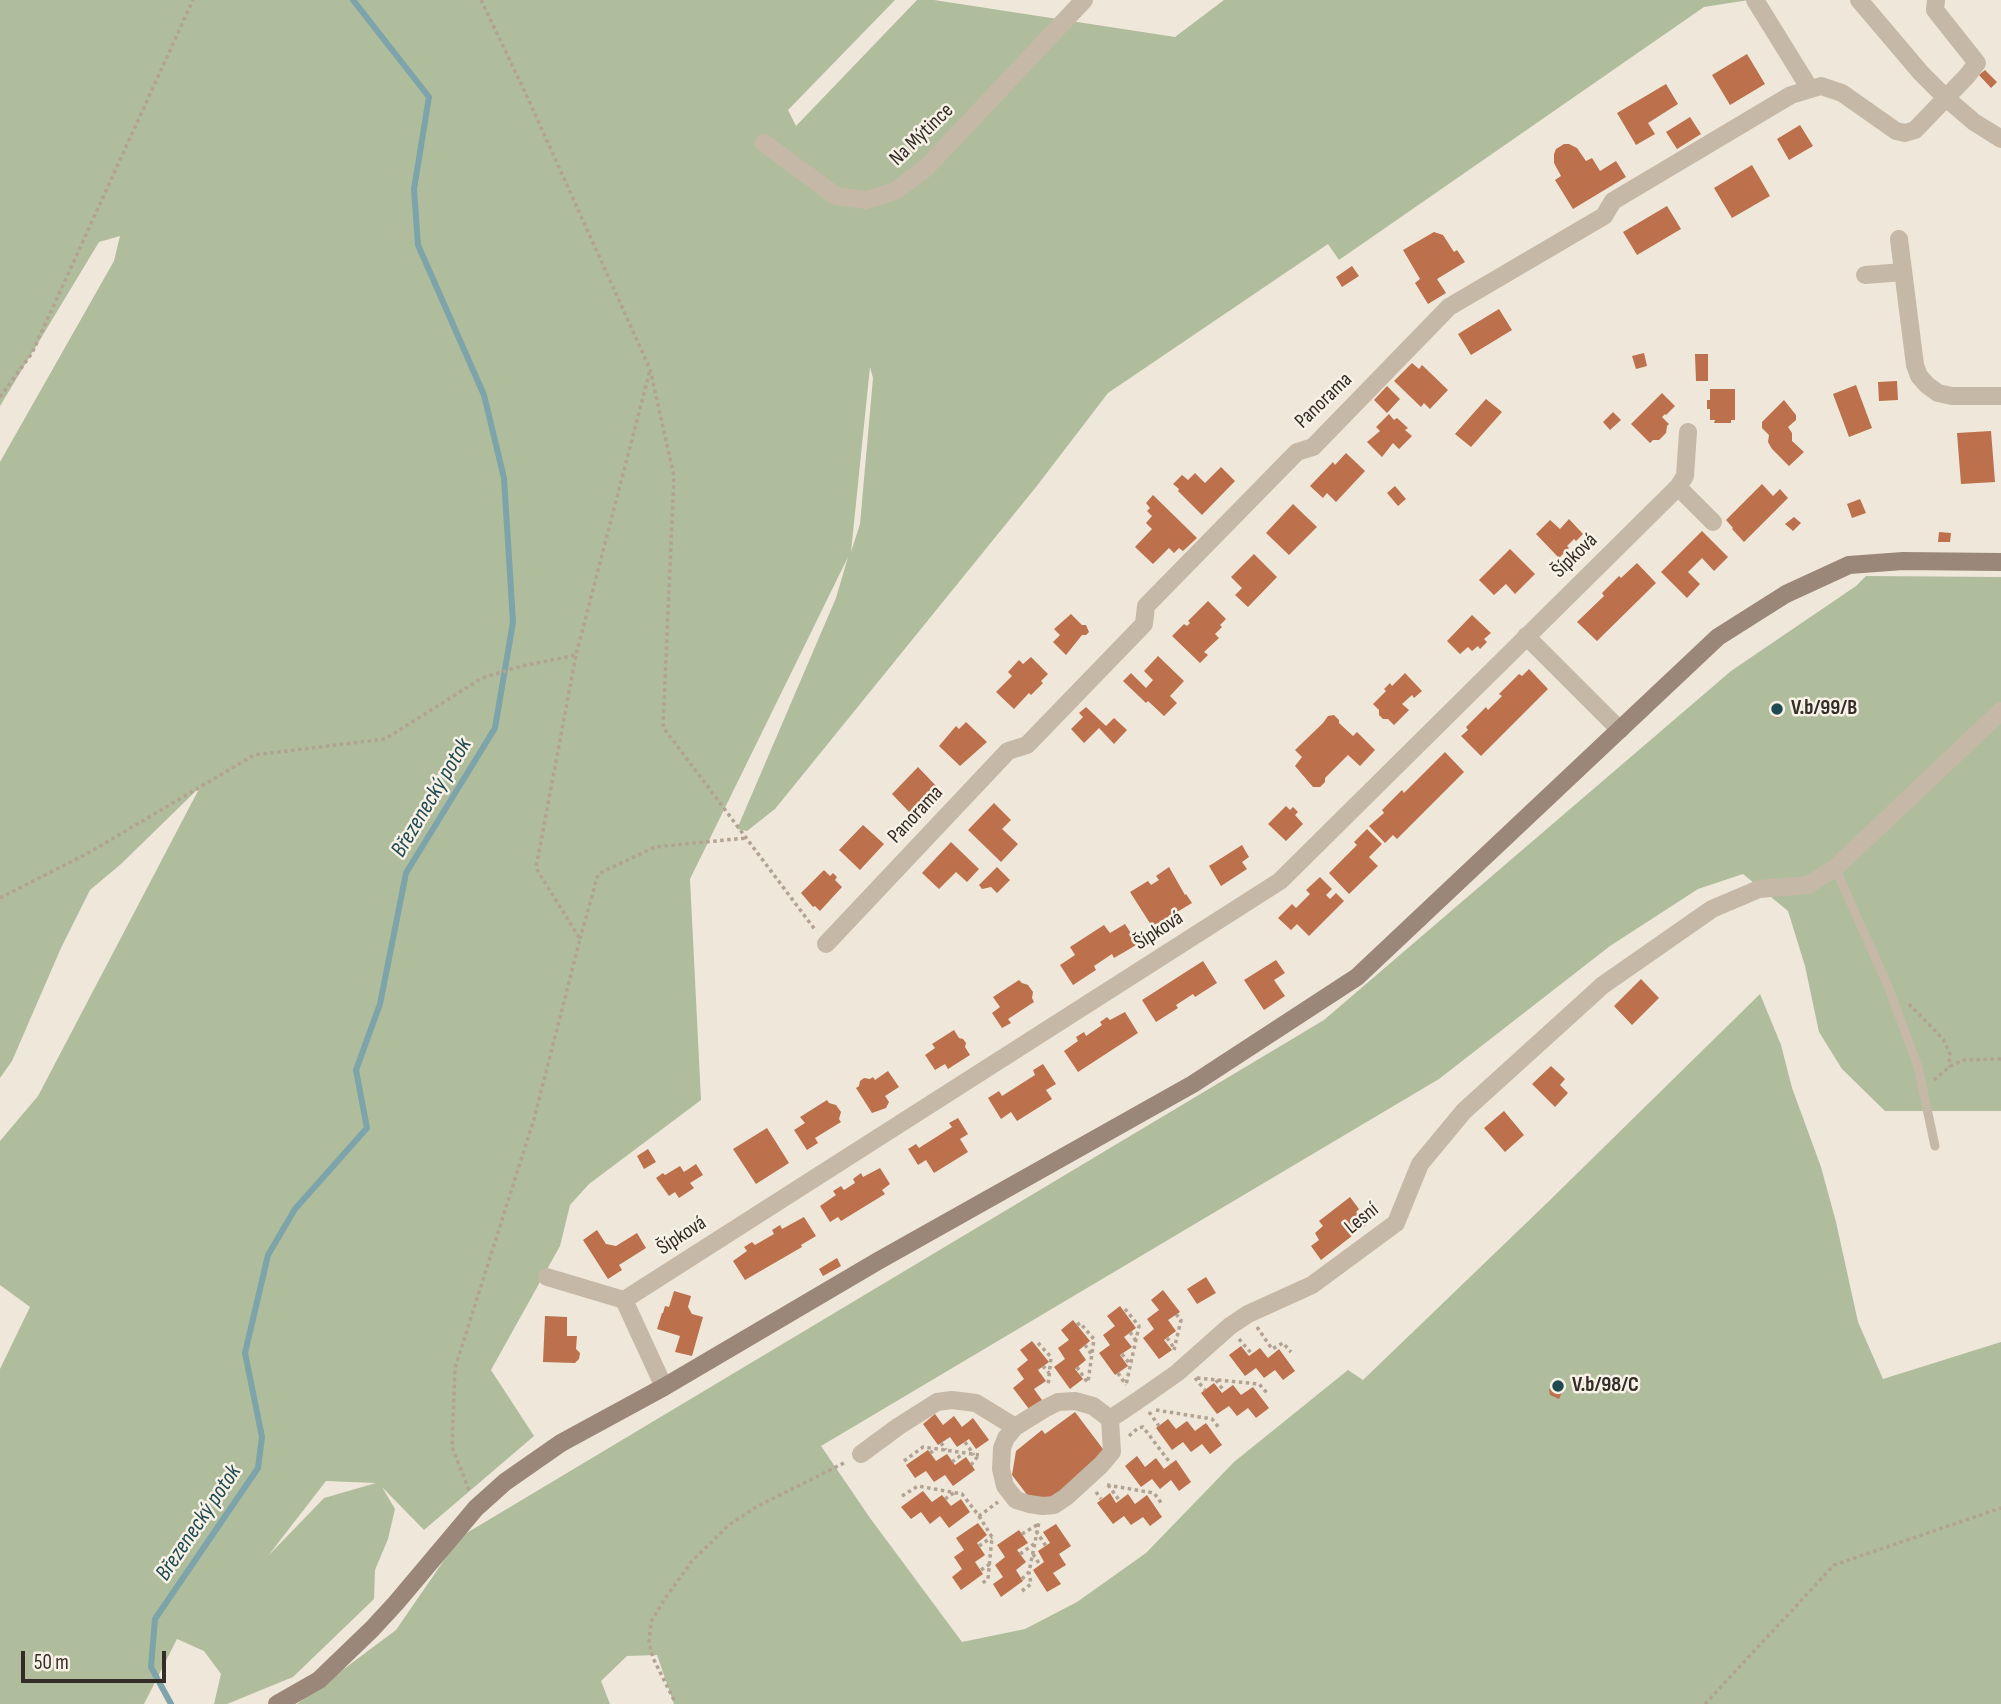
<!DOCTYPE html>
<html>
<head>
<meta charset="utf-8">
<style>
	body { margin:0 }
	#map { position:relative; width:2001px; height:1704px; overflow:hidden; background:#efe7da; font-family:"Sofia Sans Condensed",sans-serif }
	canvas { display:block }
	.scale { position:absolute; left:21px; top:1651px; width:145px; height:32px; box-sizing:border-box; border:4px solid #332c27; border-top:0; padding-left:9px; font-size:21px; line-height:24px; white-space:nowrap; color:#332c27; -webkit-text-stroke:5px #f7f1e6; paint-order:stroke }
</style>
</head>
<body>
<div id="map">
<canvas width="2001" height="1704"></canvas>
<div class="scale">50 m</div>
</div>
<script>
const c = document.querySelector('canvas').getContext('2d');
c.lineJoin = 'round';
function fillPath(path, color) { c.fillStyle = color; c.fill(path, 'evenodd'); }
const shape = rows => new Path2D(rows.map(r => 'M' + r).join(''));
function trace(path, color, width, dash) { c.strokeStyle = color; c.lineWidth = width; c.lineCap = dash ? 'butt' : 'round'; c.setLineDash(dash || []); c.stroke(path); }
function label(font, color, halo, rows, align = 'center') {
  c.font = font + ' "Sofia Sans Condensed",sans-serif'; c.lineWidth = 5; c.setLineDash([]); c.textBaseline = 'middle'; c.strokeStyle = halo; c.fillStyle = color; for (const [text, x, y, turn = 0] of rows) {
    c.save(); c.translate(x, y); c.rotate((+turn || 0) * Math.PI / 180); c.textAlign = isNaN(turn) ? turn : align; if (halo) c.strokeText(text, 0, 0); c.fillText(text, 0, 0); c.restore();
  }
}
const green = shape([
	[0,0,895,0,788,110,796,126,917,0,934,0,1175,37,1224,0,1749,0,1704,7,1339,260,1328,244,1108,393,1036,487,775,809,747,831,737,829,836,598,848,557,690,879,701,1100,589,1184,570,1205,560,1246,491,1370,534,1436,424,1530,382,1487,395,1509,388,1539,375,1570,374,1599,293,1677,227,1704,214,1704,221,1674,204,1651,177,1639,144,1704,0,1704,0,1369,30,1307,0,1285,0,1141,38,1096,200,787,121,864,90,890,61,948,12,1061,0,1078,0,462,114,261,120,236,99,242,0,406],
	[870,367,873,378,860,524,851,552],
	[326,1481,376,1483,324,1498,268,1556],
	[1866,576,2001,577,2001,1111,1885,1111,1842,1069,1819,1032,1805,966,1788,911,1743,874,1698,889,1610,946,1439,1079,821,1446,870,1518,962,1642,1025,1629,1077,1602,1146,1553,1234,1462,1348,1370,1363,1380,1548,1202,1760,994,1781,1045,1792,1088,1821,1167,1836,1222,1858,1322,1883,1379,2001,1342,2001,1704,674,1704,657,1655,627,1656,601,1681,610,1704,297,1704,396,1630,460,1537,1324,1020,1731,671,1856,586]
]);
const stream = shape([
	[171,1704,151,1667,155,1619,258,1468,262,1437,245,1353,268,1255,295,1209,367,1128,356,1070,380,1004,406,873,495,728,513,622,504,478,484,395,418,245,414,189,429,97,353,0]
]);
const building = shape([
	[1747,54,1765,84,1730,105,1712,75],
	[1985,70,1997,82,1991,88,1979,75],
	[1666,84,1678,104,1648,123,1655,134,1636,145,1617,113],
	[1690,117,1701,134,1677,149,1666,132],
	[1800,125,1813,146,1789,160,1777,139],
	[1564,144,1569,144,1577,148,1586,161,1592,158,1600,171,1616,161,1626,177,1573,209,1555,180,1561,176,1554,163,1554,154,1556,149],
	[1752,165,1770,196,1732,218,1714,188],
	[1667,206,1681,229,1637,255,1623,232],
	[1434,232,1443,235,1454,252,1457,250,1465,262,1437,279,1446,293,1428,304,1415,283,1420,279,1403,250],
	[1352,266,1359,276,1342,287,1336,277],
	[1499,309,1512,330,1471,355,1458,334],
	[1644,353,1647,366,1636,369,1632,356],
	[1695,354,1708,354,1708,381,1696,381],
	[1412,363,1419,369,1422,365,1448,390,1430,409,1424,403,1421,407,1394,381],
	[1897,381,1898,400,1879,401,1878,382],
	[1856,385,1872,428,1849,437,1833,394],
	[1387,386,1400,399,1387,413,1374,400],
	[1710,389,1735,389,1735,420,1731,420,1731,423,1714,423,1715,420,1710,420,1710,409,1707,409,1707,400,1710,400],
	[1662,393,1675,406,1666,415,1665,414,1662,417,1669,424,1667,426,1666,433,1659,440,1653,440,1650,443,1631,424],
	[1486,399,1502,412,1471,447,1455,434],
	[1784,400,1796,415,1796,420,1788,427,1792,433,1792,441,1804,452,1789,466,1772,449,1768,442,1769,435,1762,428,1762,422],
	[1613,412,1621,420,1610,430,1603,422],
	[1389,414,1394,420,1397,418,1408,428,1405,430,1412,436,1399,449,1393,443,1382,457,1367,442,1380,431,1376,427],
	[1991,431,1995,482,1961,484,1957,433],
	[1346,453,1365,471,1336,502,1327,493,1323,498,1310,486,1333,462,1335,465],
	[1221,467,1235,481,1202,515,1178,491,1179,489,1173,484,1182,475,1188,480,1195,473,1205,483],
	[1762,484,1773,496,1780,489,1788,498,1744,542,1732,529,1733,528,1726,520],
	[1395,486,1406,499,1398,506,1387,493],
	[1153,495,1197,538,1183,551,1179,548,1174,553,1169,548,1153,564,1135,547,1152,529,1146,523,1152,516,1147,511,1150,508,1146,503],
	[1860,499,1866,513,1852,518,1847,504],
	[1293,504,1317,527,1289,555,1266,533],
	[1794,517,1801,523,1793,531,1785,524],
	[1569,519,1583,534,1576,541,1574,539,1567,546,1569,548,1559,558,1536,534,1550,520,1560,529],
	[1702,531,1728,557,1714,571,1702,558,1688,572,1700,584,1687,598,1661,572],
	[1939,532,1951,533,1950,542,1938,542],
	[1510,549,1535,574,1515,594,1506,584,1494,595,1479,580],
	[1254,554,1277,577,1248,607,1235,595,1242,588,1231,577],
	[1637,563,1656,583,1597,641,1577,622,1604,596,1602,593,1619,576,1621,578],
	[1208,601,1226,619,1220,625,1222,627,1215,634,1219,638,1204,652,1208,655,1200,663,1172,636,1184,624,1187,626,1190,623,1188,621],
	[1071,614,1082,625,1086,625,1089,632,1086,635,1082,635,1066,655,1053,642,1060,635,1054,629],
	[1472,615,1491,633,1484,639,1487,642,1480,649,1478,646,1472,651,1468,647,1460,654,1447,641],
	[1158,656,1184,681,1170,696,1177,703,1164,716,1148,701,1146,703,1123,681,1131,673,1146,688,1153,680,1144,671],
	[1031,657,1048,674,1041,681,1043,683,1031,695,1029,693,1014,709,996,692,1012,676,1008,672,1019,660,1023,664],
	[1529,669,1548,689,1481,756,1461,736,1468,730,1466,727,1486,707,1488,710,1502,696,1499,694,1519,674,1522,676],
	[1405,673,1422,691,1414,698,1412,695,1402,704,1409,710,1394,725,1388,719,1383,719,1379,715,1379,710,1373,704,1386,691,1384,689,1390,683,1392,686],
	[1777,703,1783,706,1778,718,1772,716,1773,707],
	[1086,707,1106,726,1114,718,1127,730,1114,744,1099,728,1084,743,1071,729,1083,717,1079,713],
	[1334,715,1339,720,1339,723,1353,736,1357,732,1375,750,1360,766,1348,755,1325,778,1325,782,1320,787,1313,787,1295,766,1302,757,1295,750,1323,723,1328,716],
	[966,722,987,742,960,766,939,746,956,726,959,729],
	[1445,752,1464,772,1397,839,1393,835,1385,843,1369,826,1384,813,1382,810,1402,790,1404,793],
	[918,767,938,788,912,815,892,794],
	[994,803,1011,820,1002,829,1018,844,1001,862,968,830],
	[1286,806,1290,810,1293,807,1298,812,1295,815,1303,824,1286,841,1268,824],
	[863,825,884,844,860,870,839,850],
	[1367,829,1382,844,1369,857,1378,866,1349,894,1329,873,1357,845,1354,842],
	[951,842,979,869,967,882,956,872,939,889,922,873],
	[1242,845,1249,857,1242,862,1247,869,1221,886,1209,866],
	[997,867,1010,880,997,893,991,887,982,889,979,885],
	[1169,867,1185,895,1186,894,1192,903,1167,918,1168,919,1153,928,1130,892,1148,881,1151,885,1159,880,1156,876],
	[824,870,830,876,833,873,837,877,835,880,842,887,820,911,815,906,813,907,801,893],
	[1320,877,1332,889,1326,895,1330,899,1336,893,1344,901,1309,936,1297,924,1291,930,1278,918,1292,904,1296,908,1310,894,1306,890],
	[1125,924,1138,944,1114,958,1112,954,1094,966,1096,970,1073,985,1060,965,1075,955,1070,947,1104,925,1110,933],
	[1276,960,1285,973,1274,980,1285,996,1264,1010,1244,980],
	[1203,961,1217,983,1195,997,1193,994,1176,1005,1178,1008,1156,1022,1142,1000],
	[1641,979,1659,998,1632,1025,1614,1006],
	[1019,980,1022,983,1028,985,1033,992,1032,998,1034,1002,1008,1019,1011,1023,1002,1028,992,1013,1000,1007,993,997],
	[1125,1012,1138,1033,1078,1072,1064,1051,1078,1041,1076,1037,1084,1032,1086,1036,1102,1025,1100,1022,1107,1017,1110,1020],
	[954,1030,959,1038,963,1039,966,1043,965,1047,970,1055,948,1069,945,1064,935,1070,925,1055,935,1048,932,1044],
	[1043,1064,1056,1084,1046,1090,1052,1099,1017,1121,1011,1112,1001,1119,988,1098,999,1091,1002,1096,1035,1075,1033,1070],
	[1551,1066,1565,1079,1560,1085,1568,1093,1555,1107,1532,1084],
	[888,1071,899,1087,885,1096,889,1102,886,1108,872,1113,856,1088,859,1086,860,1081,864,1078,870,1079,873,1077,875,1080],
	[827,1100,829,1103,836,1105,841,1112,839,1119,841,1122,815,1138,818,1143,807,1150,794,1130,805,1123,800,1117],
	[1504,1111,1524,1135,1505,1152,1484,1128],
	[958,1118,968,1134,960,1139,968,1152,934,1173,926,1160,918,1165,908,1149,916,1144,919,1148,952,1127,949,1123],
	[767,1128,789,1163,756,1184,733,1149],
	[648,1149,656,1162,644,1169,637,1156],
	[696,1164,703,1175,690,1183,694,1188,679,1198,675,1192,669,1196,656,1178,663,1173,665,1175,680,1166,684,1172],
	[880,1168,890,1184,882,1190,885,1194,841,1221,838,1217,830,1222,820,1206,836,1195,833,1191,841,1186,844,1190,855,1183,853,1179,861,1173,863,1177],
	[1350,1197,1359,1209,1356,1212,1366,1225,1321,1260,1311,1246,1319,1240,1315,1233,1323,1226,1319,1221],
	[804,1217,816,1236,801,1245,802,1247,745,1280,733,1261,747,1251,744,1247,752,1242,755,1245,774,1234,772,1230,780,1225,782,1229],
	[597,1230,606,1244,616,1246,637,1233,646,1248,619,1265,622,1270,608,1279,583,1240],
	[837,1258,841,1266,823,1276,819,1269],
	[1206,1277,1216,1293,1197,1304,1187,1289],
	[1163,1290,1180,1312,1168,1320,1176,1331,1164,1340,1172,1350,1159,1359,1143,1338,1154,1329,1147,1319,1159,1310,1151,1300],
	[674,1291,691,1296,688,1307,692,1314,703,1317,692,1356,675,1352,680,1336,657,1329,662,1313,663,1313,665,1306,669,1307],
	[1120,1306,1136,1328,1124,1337,1132,1347,1120,1355,1128,1366,1115,1375,1099,1353,1110,1345,1103,1335,1115,1326,1107,1316],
	[545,1316,567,1317,567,1336,577,1336,576,1349,580,1353,579,1359,575,1363,543,1362],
	[1073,1320,1090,1341,1079,1350,1086,1360,1075,1369,1083,1379,1070,1389,1054,1367,1065,1359,1058,1348,1069,1340,1061,1330],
	[1032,1341,1049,1362,1038,1370,1046,1381,1034,1389,1042,1400,1029,1409,1013,1388,1024,1379,1017,1369,1028,1360,1020,1350],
	[1241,1346,1249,1356,1260,1348,1268,1358,1279,1349,1295,1371,1283,1380,1275,1370,1264,1378,1256,1368,1245,1376,1229,1355],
	[1559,1379,1566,1383,1559,1399,1550,1395,1549,1390,1554,1381],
	[1214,1383,1222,1393,1233,1385,1241,1395,1253,1387,1269,1408,1256,1418,1248,1408,1237,1416,1229,1406,1217,1414,1201,1393],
	[1075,1412,1106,1453,1077,1475,1079,1479,1052,1499,1028,1496,1012,1475,1016,1451,1042,1430,1045,1434],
	[935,1414,943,1425,954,1416,962,1427,973,1418,989,1440,976,1449,969,1439,957,1447,950,1437,938,1445,923,1424],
	[1168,1419,1176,1429,1187,1421,1195,1431,1206,1423,1222,1445,1210,1454,1202,1444,1191,1452,1183,1442,1172,1450,1156,1428],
	[928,1450,936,1461,947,1454,955,1465,966,1457,975,1470,953,1486,945,1475,934,1482,926,1471,915,1478,906,1465],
	[1137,1456,1145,1467,1156,1458,1164,1469,1176,1460,1191,1482,1179,1491,1171,1480,1160,1489,1152,1479,1141,1487,1125,1466],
	[923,1491,932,1502,942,1495,951,1506,961,1499,970,1512,949,1528,940,1516,930,1524,921,1512,911,1519,901,1507],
	[1110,1493,1116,1503,1128,1494,1135,1504,1147,1495,1162,1517,1150,1526,1143,1517,1131,1525,1124,1516,1113,1524,1097,1503],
	[978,1523,987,1535,977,1543,985,1555,975,1562,983,1574,961,1590,952,1577,962,1569,954,1557,964,1550,956,1538],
	[1056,1524,1071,1546,1059,1554,1066,1565,1053,1573,1061,1584,1047,1592,1033,1570,1044,1562,1038,1551,1050,1543,1043,1532],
	[1019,1530,1028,1543,1017,1550,1026,1562,1016,1570,1023,1581,1001,1597,993,1584,1003,1577,995,1565,1005,1557,997,1545]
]);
const path = shape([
	[481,0,525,92,650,369,674,476,663,727,816,931],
	[0,397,32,353,193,0],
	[0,898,90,852,254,755,385,739,482,678,522,666,576,655,650,370],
	[580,939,598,874,655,847,746,838],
	[1909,1004,1943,1039,1950,1054,1949,1067],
	[1934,1080,1949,1067,1963,1060,2001,1059],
	[1125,1309,1139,1326,1126,1385],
	[1077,1325,1080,1323,1094,1339,1088,1382],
	[1257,1327,1272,1349,1283,1343,1291,1352],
	[1130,1332,1136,1341],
	[1167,1338,1174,1348],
	[1239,1339,1252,1354],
	[1038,1343,1051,1357,1048,1386],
	[1085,1345,1092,1355],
	[1174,1350,1181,1320,1176,1314],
	[1122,1354,1131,1365],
	[1043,1366,1049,1373],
	[1077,1367,1087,1382],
	[1118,1373,1126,1385],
	[1195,1378,1205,1390],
	[1197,1378,1259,1384,1267,1393],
	[1216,1380,1224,1391],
	[1156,1410,1212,1419,1220,1429],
	[1149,1412,1159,1426],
	[1129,1436,1138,1428,1143,1427,1171,1464],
	[965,1442,974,1455],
	[941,1443,946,1450],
	[930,1453,936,1449],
	[904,1461,923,1447,979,1455],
	[952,1462,964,1453],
	[971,1465,978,1456],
	[1107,1485,1154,1493,1162,1504],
	[1108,1485,1119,1500],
	[469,1490,452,1447,455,1368,534,1119,580,939,536,868,576,655],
	[1096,1492,1101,1499],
	[902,1496,918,1486,962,1494,979,1516,998,1502],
	[945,1499,955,1492],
	[979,1516,992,1537,988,1579,980,1585],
	[1036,1531,1046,1546],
	[1022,1534,1037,1525],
	[979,1546,992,1537],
	[1020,1554,1034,1544],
	[1033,1554,1040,1565],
	[981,1570,990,1564],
	[1022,1579,1029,1572,1039,1522],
	[1022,1591,1031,1584,1029,1572],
	[674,1700,653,1658,649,1643,651,1622,664,1600,692,1561,729,1525,756,1507,846,1462],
	[1705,1704,1834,1565,2001,1508]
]);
const lane = shape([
	[1835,868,1888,986,1918,1067,1935,1146]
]);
const street = shape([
	[1755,0,1810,89],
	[1859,0,1921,73,1946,98,1974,122,2001,139],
	[764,143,836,196,866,200,895,191,926,168,1084,0],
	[1899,239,1915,365,1919,376,1927,385,1938,393,1952,396,2001,396],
	[1865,275,1903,272],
	[1678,487,1713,522],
	[1526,636,1620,730],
	[826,944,1008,751,1027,745,1144,624,1146,606,1297,452,1313,447,1449,307,1604,216,1613,201,1791,95,1821,86,1842,93,1896,131,1905,133,1915,130,1967,76,1977,63,1935,10,1936,0],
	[547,1277,624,1300],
	[664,1387,624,1300,1280,881,1678,487,1685,476,1688,432],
	[1015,1427,1006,1438,1002,1448,1001,1469,1005,1486,1016,1500,1029,1504,1043,1506,1054,1505,1066,1497,1101,1465,1112,1452,1110,1419],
	[861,1454,899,1426,937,1402,952,1400,976,1403,1015,1427,1044,1409,1058,1402,1075,1401,1093,1406,1110,1419,1137,1401,1177,1373,1230,1326,1248,1314,1312,1285,1396,1223,1420,1164,1464,1111,1603,985,1712,909,1759,889,1808,885,1835,868,2001,711]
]);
const secondary = shape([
	[277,1704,319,1680,372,1629,396,1603,476,1508,505,1482,561,1443,664,1387,878,1261,1193,1084,1357,977,1718,637,1786,594,1849,565,1903,561,2001,562]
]);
const markers = [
	[1777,709,7,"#204a51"],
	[1558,1386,7,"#204a51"]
];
const streetNames = [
	["Na Mýtince",922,135,-44],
	["Panorama",1324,401,-44],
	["Šípková",1575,556,-44],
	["Panorama",916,815,-47],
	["Šípková",1159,931,-33],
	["Lesní",1362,1219,-39],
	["Šípková",682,1236,-33]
];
const poiNames = [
	["V.b/99/B",1791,709],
	["V.b/98/C",1572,1386]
];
const waterNames = [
	["Březenecký potok",432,798,-59],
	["Březenecký potok",199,1523,-56]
];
fillPath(green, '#afbd9c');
trace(stream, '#7ca4aa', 6);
fillPath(building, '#bc704b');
trace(path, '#b2a292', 3.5, [3.5, 3.5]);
trace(lane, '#c6b8a7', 9);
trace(street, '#c6b8a7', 18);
trace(secondary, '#9a8779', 18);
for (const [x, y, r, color] of markers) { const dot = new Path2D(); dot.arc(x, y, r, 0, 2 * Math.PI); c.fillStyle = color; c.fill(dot); trace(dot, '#f7f1e6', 2.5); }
label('21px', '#332c27', '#f7f1e6', streetNames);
label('bold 21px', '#332c27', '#f7f1e6', poiNames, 'left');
label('italic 23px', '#204a51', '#f7f1e6', waterNames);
</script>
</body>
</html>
